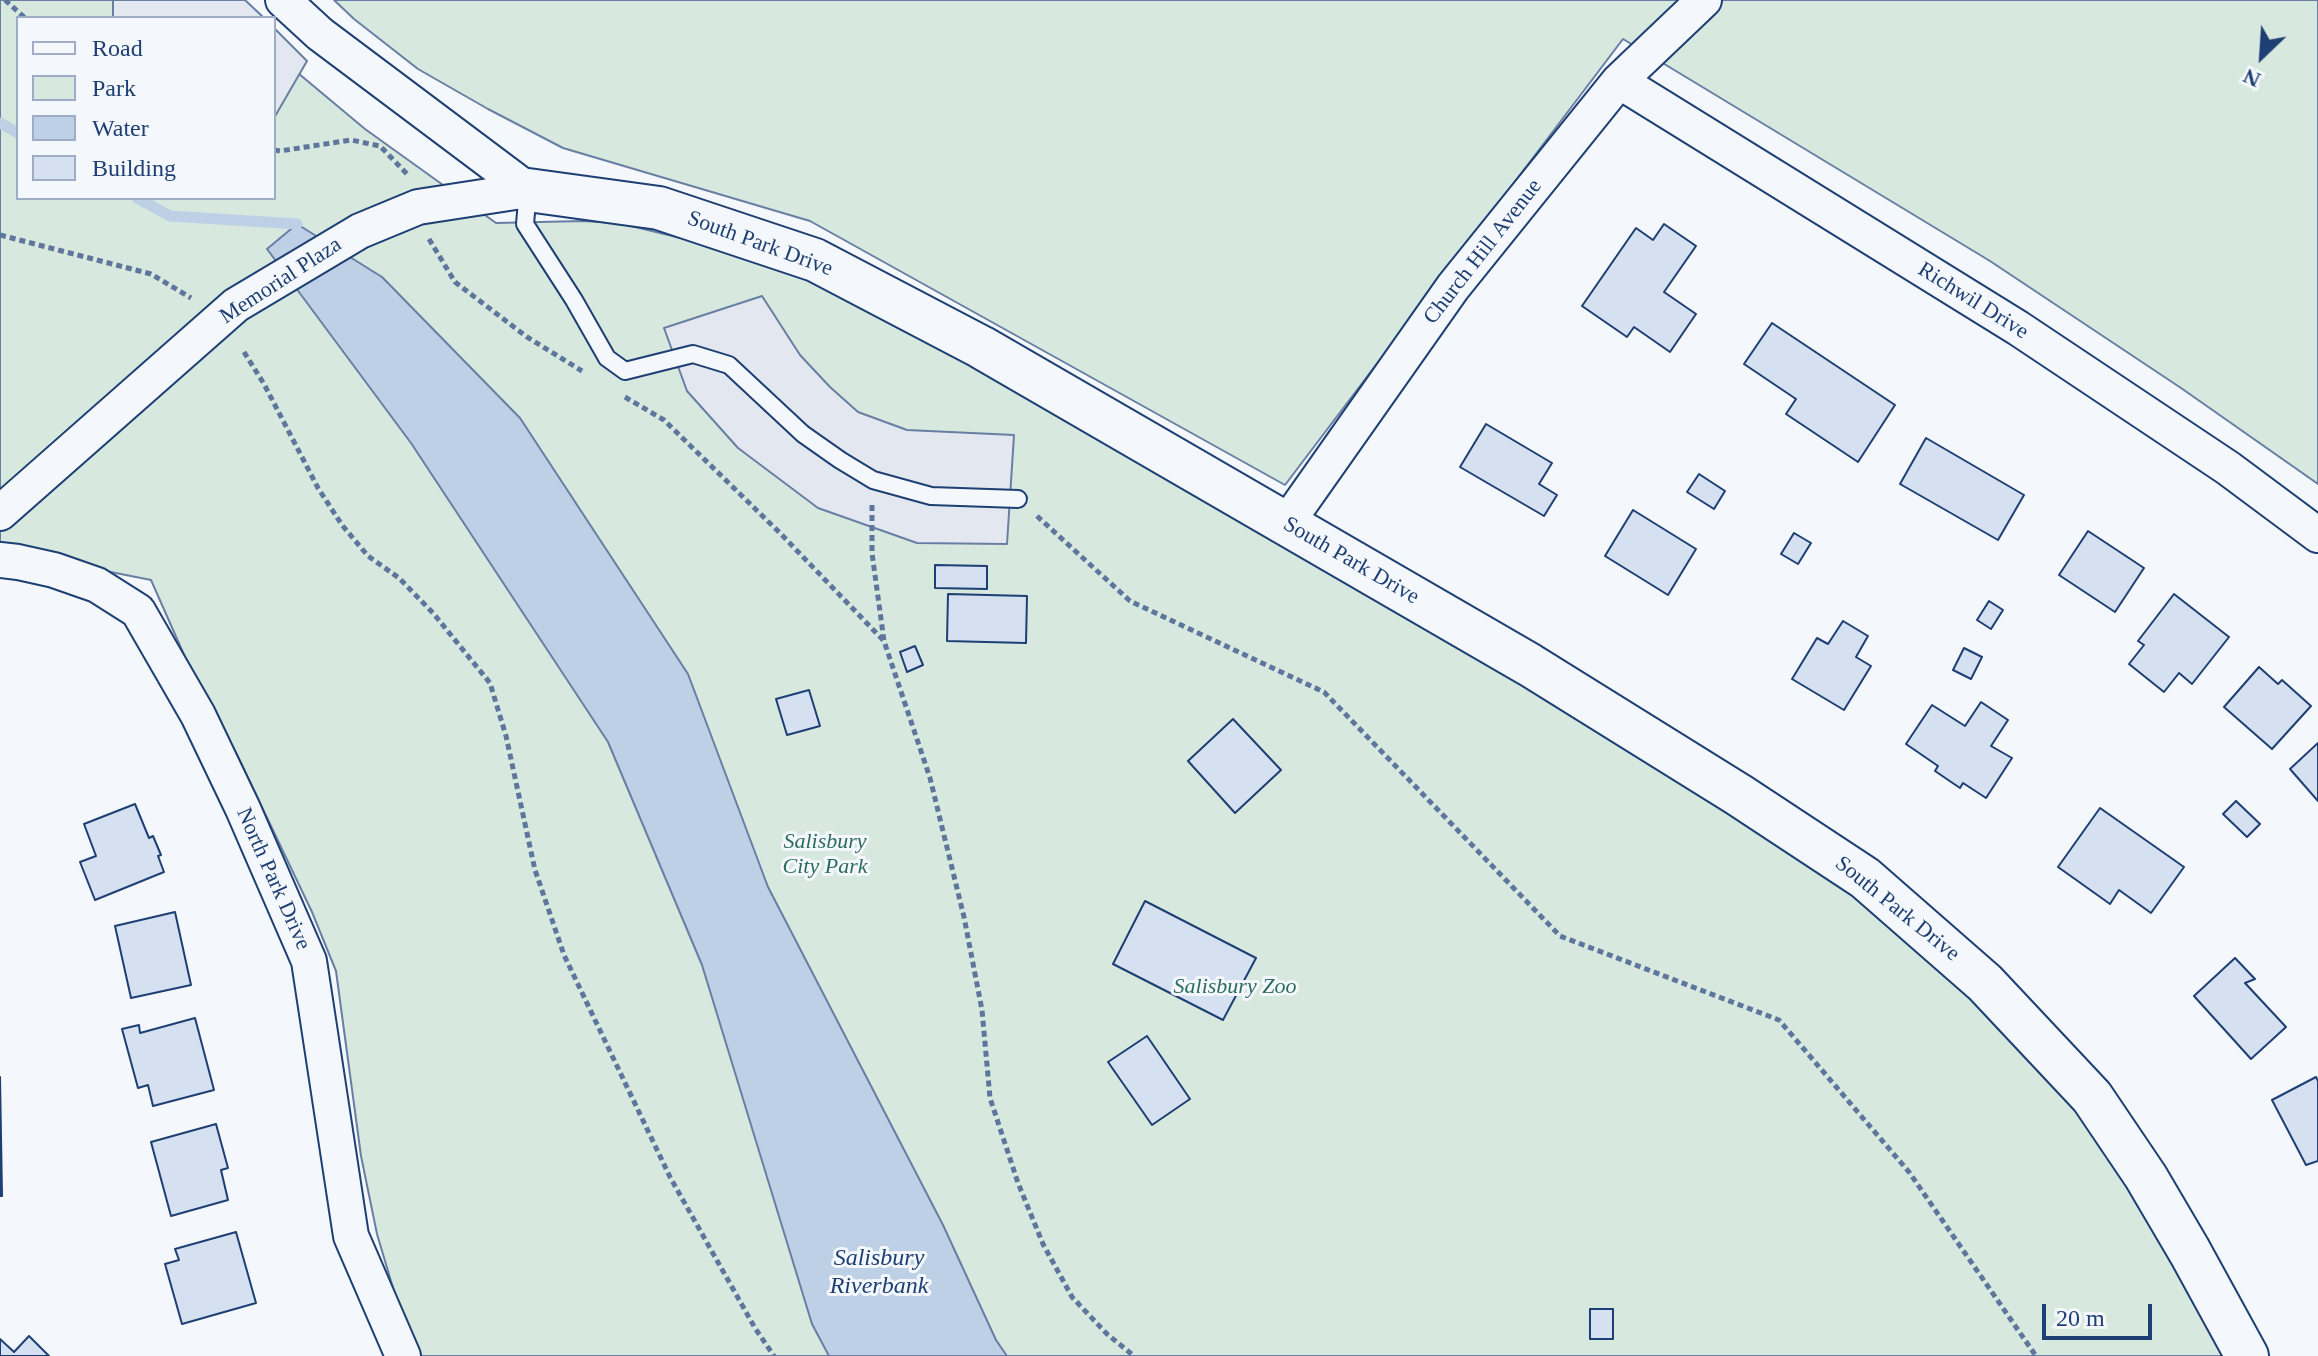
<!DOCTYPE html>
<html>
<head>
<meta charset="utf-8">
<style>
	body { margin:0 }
	#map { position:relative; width:2318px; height:1356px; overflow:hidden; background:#f4f7fb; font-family:Georgia,serif }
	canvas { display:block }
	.legend { position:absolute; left:16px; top:16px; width:260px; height:184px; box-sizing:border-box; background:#f4f7fb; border:2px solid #9eadc5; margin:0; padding:10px 14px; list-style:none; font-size:24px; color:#1d3f73 }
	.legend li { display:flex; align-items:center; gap:16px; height:40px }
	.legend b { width:40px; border:2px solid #9eadc5 }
	.north { position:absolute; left:2222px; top:16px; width:80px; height:80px; -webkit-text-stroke:6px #f4f7fb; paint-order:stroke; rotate:205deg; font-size:22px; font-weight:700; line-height:32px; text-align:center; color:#1d3f73 }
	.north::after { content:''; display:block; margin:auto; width:28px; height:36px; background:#1d3f73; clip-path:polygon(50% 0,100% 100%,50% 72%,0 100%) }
	.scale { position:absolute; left:2042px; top:1304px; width:110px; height:36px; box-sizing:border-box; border:4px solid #1d3f73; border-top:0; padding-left:10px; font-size:24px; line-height:28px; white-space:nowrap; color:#1d3f73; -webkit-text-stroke:6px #f4f7fb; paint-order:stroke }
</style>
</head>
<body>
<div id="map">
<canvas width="2318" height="1356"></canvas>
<ul class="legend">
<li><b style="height:10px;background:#f4f7fb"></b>Road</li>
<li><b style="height:22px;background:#d7e8df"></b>Park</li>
<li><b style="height:22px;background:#bed0e5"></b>Water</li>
<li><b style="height:22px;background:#d5e0f0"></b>Building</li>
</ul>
<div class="north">N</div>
<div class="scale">20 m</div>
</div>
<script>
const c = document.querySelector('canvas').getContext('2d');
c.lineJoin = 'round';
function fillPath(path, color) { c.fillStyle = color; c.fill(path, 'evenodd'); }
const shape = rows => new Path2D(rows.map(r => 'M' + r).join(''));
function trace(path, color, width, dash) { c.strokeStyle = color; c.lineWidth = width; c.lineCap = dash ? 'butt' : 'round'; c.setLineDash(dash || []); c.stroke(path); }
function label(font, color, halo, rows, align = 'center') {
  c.font = font + ' Georgia,serif'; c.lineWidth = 6; c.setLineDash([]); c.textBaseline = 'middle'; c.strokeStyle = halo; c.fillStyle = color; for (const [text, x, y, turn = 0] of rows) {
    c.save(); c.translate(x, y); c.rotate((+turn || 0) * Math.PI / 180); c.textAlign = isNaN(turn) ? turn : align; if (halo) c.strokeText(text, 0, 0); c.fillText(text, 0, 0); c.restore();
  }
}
const green = shape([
	[0,0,214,0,232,18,18,18,18,198,274,198,274,53,365,129,496,223,583,221,619,223,742,253,779,266,879,310,1221,498,1741,819,1871,907,1933,955,2075,1103,2138,1198,2229,1356,420,1356,404,1325,377,1234,361,1156,336,971,312,912,238,757,185,657,151,580,0,550,0,0],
	[334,0,2318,0,2318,484,2181,388,1990,261,1623,39,1285,485,810,221,563,148,488,109,418,69,354,19,334,0]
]);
const parking = shape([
	[113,0,245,0,264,18,113,18,113,0],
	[274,28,307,61,274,118,274,28],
	[762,296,800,355,830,387,858,412,907,430,1014,435,1007,544,917,543,818,508,738,448,687,391,664,328,762,296]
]);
const water = shape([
	[297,224,382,277,520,418,688,674,768,887,943,1225,996,1340,1007,1356,829,1356,812,1324,702,965,608,742,411,443,267,249,297,224]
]);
const stream = shape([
	[0,123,18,133],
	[137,198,170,216,297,224]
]);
const building = shape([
	[1664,224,1696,246,1664,292,1696,314,1670,352,1634,327,1627,337,1582,306,1636,228,1653,240,1664,224],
	[1772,323,1895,405,1858,462,1786,414,1796,399,1744,364,1772,323],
	[1486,424,1552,463,1539,484,1557,495,1544,516,1460,467,1486,424],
	[1926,438,2024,495,1998,540,1900,484,1926,438],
	[1699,474,1725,491,1714,509,1687,492,1699,474],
	[1633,510,1696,549,1668,595,1605,556,1633,510],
	[2088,531,2144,568,2115,612,2059,575,2088,531],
	[1794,533,1811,543,1798,564,1781,554,1794,533],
	[935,565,987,566,987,589,935,588,935,565],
	[948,594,1027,596,1026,643,947,641,948,594],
	[2174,594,2229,637,2192,684,2179,673,2164,692,2129,664,2144,645,2138,641,2174,594],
	[1989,601,2003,610,1991,629,1977,620,1989,601],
	[1843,621,1868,636,1856,657,1871,666,1844,710,1792,679,1817,638,1828,644,1843,621],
	[915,646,923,665,907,672,900,652,915,646],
	[1964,648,1982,657,1971,679,1953,670,1964,648],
	[2259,667,2278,684,2282,680,2311,706,2272,749,2224,707,2259,667],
	[809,690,820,726,787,735,776,699,809,690],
	[1981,702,2008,720,1991,746,2012,758,1986,798,1963,783,1960,788,1935,771,1938,766,1906,744,1932,705,1965,726,1981,702],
	[1233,719,1281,770,1235,813,1188,761,1233,719],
	[2318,743,2318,801,2290,769,2318,743],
	[2236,801,2260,824,2247,837,2223,814,2236,801],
	[135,804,149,838,153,836,161,855,158,856,164,872,95,900,80,862,96,856,84,824,135,804],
	[2100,808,2184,867,2151,913,2119,890,2110,904,2058,867,2100,808],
	[1145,901,1256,958,1223,1020,1113,964,1145,901],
	[175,912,191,985,131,998,115,926,175,912],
	[2235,958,2255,979,2245,983,2286,1027,2251,1059,2194,996,2235,958],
	[195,1018,214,1090,153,1106,148,1085,138,1088,122,1029,139,1025,140,1033,195,1018],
	[1147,1036,1190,1099,1152,1125,1108,1062,1147,1036],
	[0,1077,2,1196,0,1196,0,1077],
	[2316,1077,2318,1081,2318,1161,2306,1165,2272,1100,2316,1077],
	[216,1124,228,1168,221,1170,228,1200,171,1216,151,1142,216,1124],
	[236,1232,256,1303,182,1324,165,1264,179,1260,175,1249,236,1232],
	[1590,1309,1613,1309,1613,1339,1590,1339,1590,1309],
	[29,1336,49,1356,0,1356,0,1339,14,1352,29,1336]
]);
const path = shape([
	[5,0,25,18],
	[274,150,280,151,351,140,380,146,408,175],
	[0,235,151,274,191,298],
	[429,239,455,282,527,337,582,371],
	[244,352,264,384,318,488,342,525,368,556,399,578,433,613,490,683,506,736,535,870,564,955,670,1177,755,1328,774,1356],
	[625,397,664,420,780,533,884,641],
	[872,505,872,553,884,641,930,778,964,917,982,1010,990,1098,1018,1183,1043,1244,1072,1297,1107,1334,1134,1356],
	[1037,516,1130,601,1324,692,1560,936,1779,1020,1909,1172,2036,1356]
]);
const service = shape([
	[528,190,525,224,574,300,607,358,625,371,693,354,729,365,803,434,840,460,873,480,931,496,1018,499]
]);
const minor = shape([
	[283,0,320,34,528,190],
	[1619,81,2018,328,2228,468,2318,535],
	[0,513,236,305,360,231,418,207,528,190],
	[1286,524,1453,287,1619,81,1704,0],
	[0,560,18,562,54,570,97,585,138,611,198,715,243,809,309,961,351,1236,403,1356]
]);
const tertiary = shape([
	[528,190,659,208,815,260,981,347,1530,665,1739,795,1865,878,1985,983,2092,1097,2146,1177,2190,1252,2247,1356]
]);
const streetNames = [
	["South Park Drive",760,244,20],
	["Church Hill Avenue",1483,252,-52],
	["Memorial Plaza",281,281,-33],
	["Richwil Drive",1973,301,32],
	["South Park Drive",1351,561,30],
	["North Park Drive",273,879,66],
	["South Park Drive",1897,909,39]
];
const parkNames = [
	["Salisbury",825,842],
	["City Park",825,867],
	["Salisbury Zoo",1235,987]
];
const waterNames = [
	["Salisbury",879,1259],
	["Riverbank",879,1287]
];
fillPath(green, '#d7e8df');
trace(green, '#687fa3', 2);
fillPath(parking, '#e3e8f0');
trace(parking, '#687fa3', 2);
fillPath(water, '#bed0e5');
trace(water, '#687fa3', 2);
trace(stream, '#bed0e5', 11);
fillPath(building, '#d5e0f0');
trace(building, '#1d3f73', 2);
trace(service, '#1d3f73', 20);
trace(minor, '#1d3f73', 38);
trace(tertiary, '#1d3f73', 46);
trace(path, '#5e769c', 5, [6, 4]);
trace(service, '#f4f7fb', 16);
trace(minor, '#f4f7fb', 34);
trace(tertiary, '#f4f7fb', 42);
label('22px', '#1d3f73', '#f4f7fb', streetNames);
label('italic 22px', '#2c6c60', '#f4f7fb', parkNames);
label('italic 24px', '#1d3f73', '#f4f7fb', waterNames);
</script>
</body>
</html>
